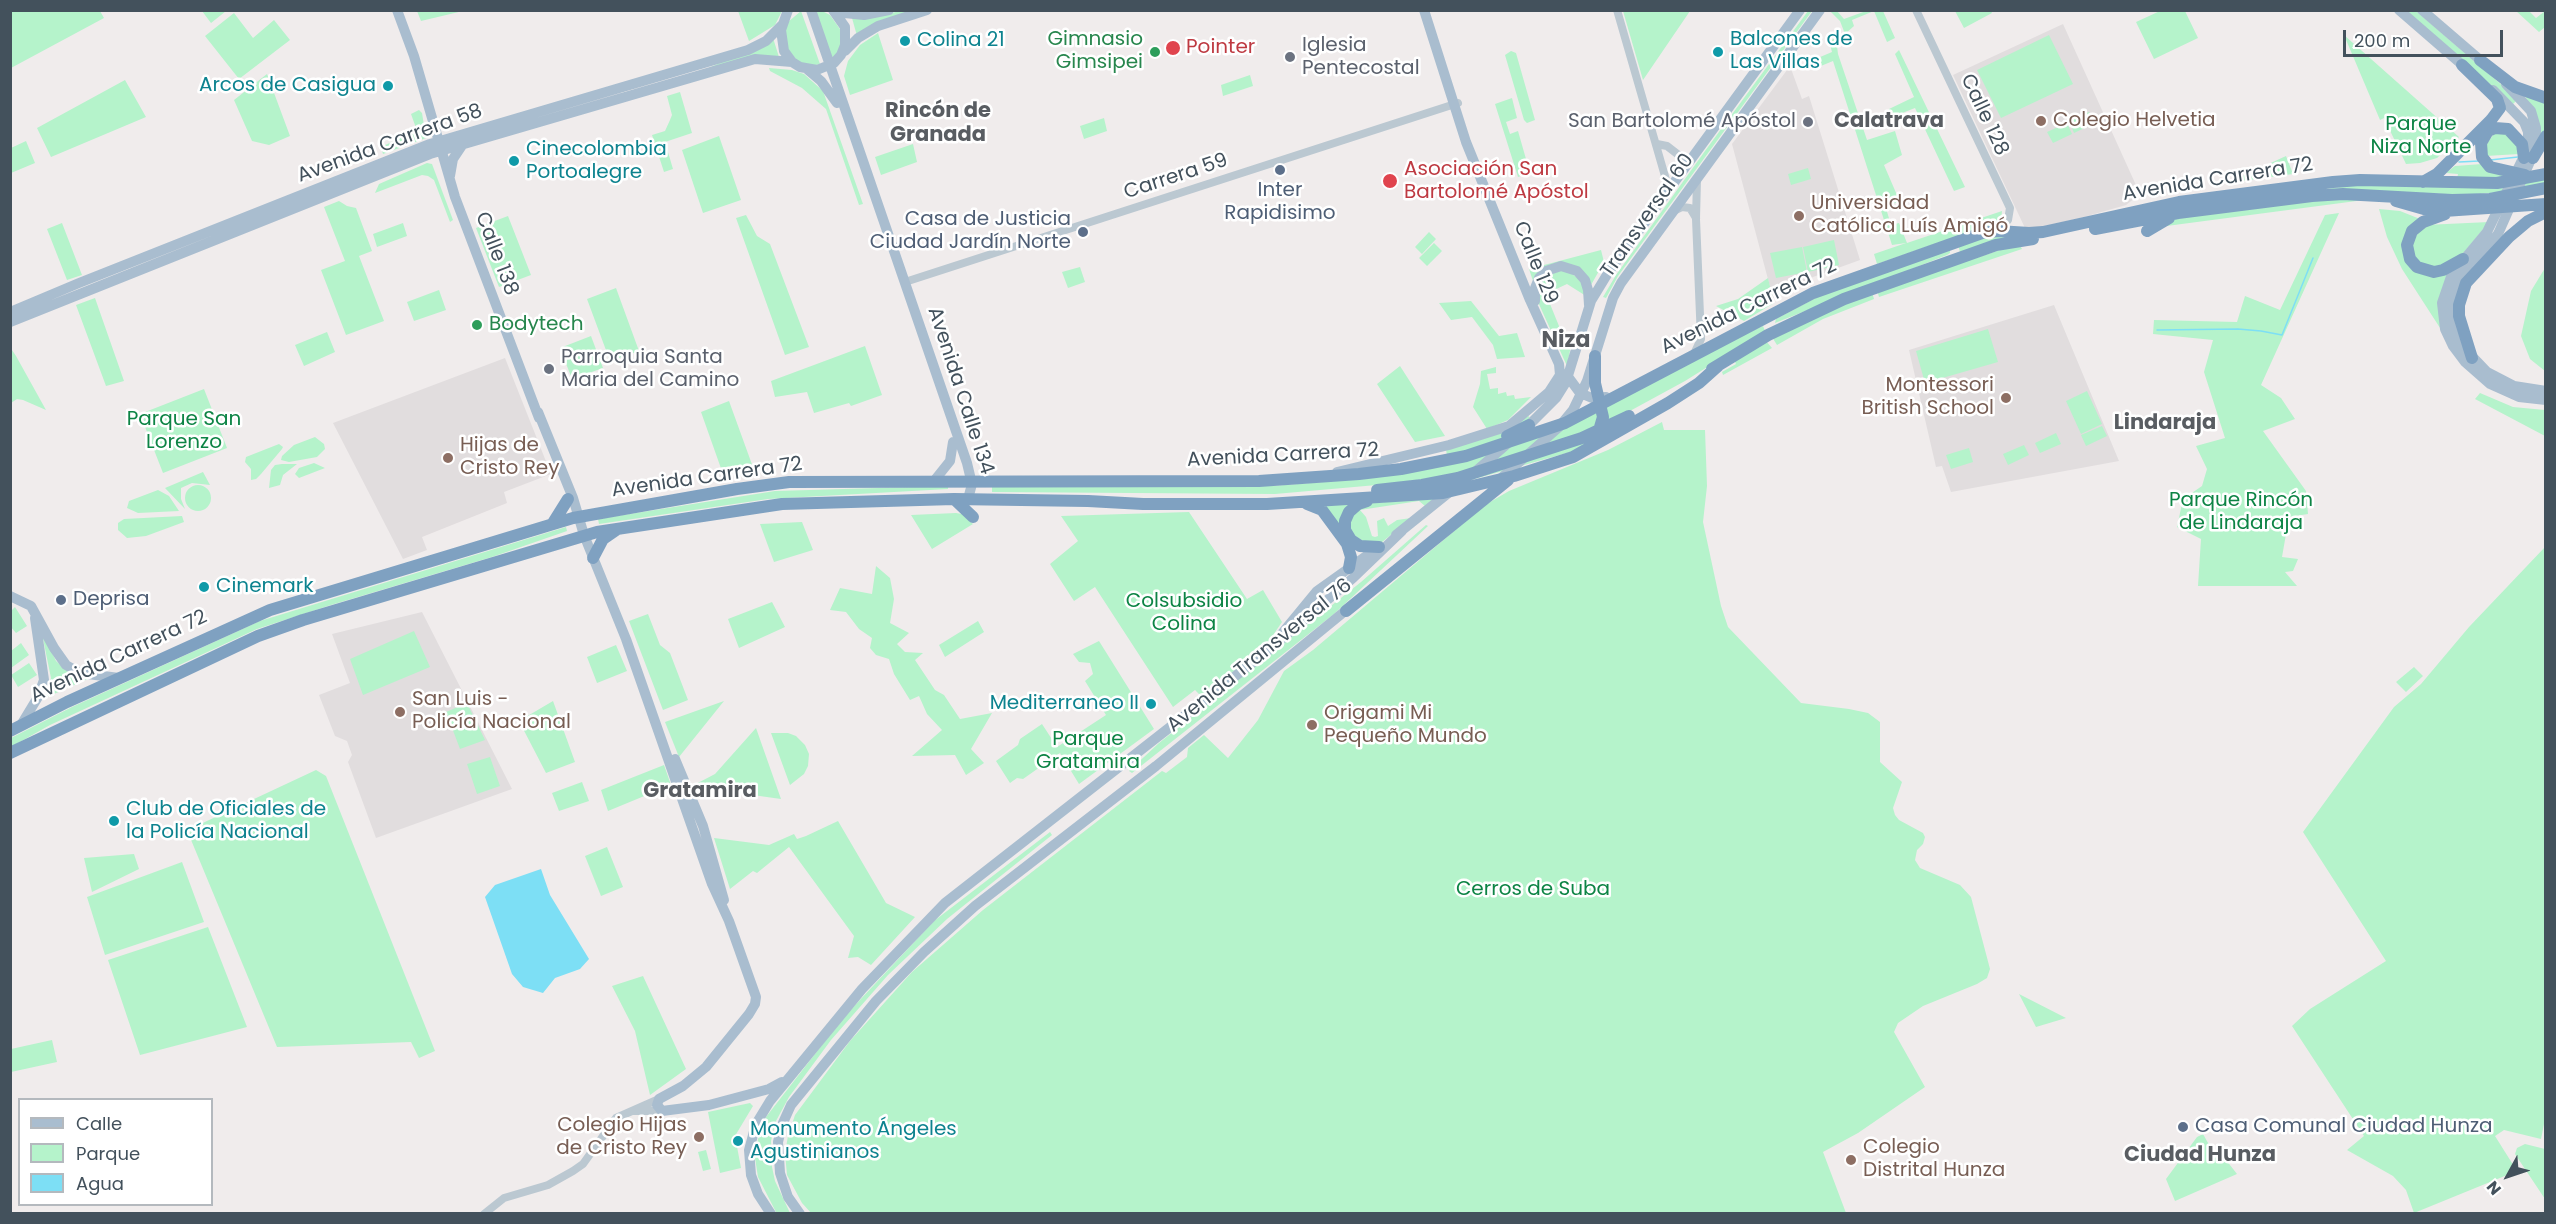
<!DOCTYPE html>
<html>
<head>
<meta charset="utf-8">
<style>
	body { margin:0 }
	#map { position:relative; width:2556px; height:1224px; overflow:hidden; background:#f0ecec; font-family:Poppins,sans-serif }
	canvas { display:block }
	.frame { position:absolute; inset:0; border:12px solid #43515c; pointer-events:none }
	.legend { position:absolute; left:18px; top:1098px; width:195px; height:108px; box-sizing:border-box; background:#fff; border:2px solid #b4b9be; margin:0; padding:8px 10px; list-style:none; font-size:18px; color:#43515c }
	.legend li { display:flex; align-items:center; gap:12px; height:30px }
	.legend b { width:30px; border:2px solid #b4b9be }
	.north { position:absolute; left:2478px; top:1146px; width:60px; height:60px; -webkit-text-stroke:4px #fff; paint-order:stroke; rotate:230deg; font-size:16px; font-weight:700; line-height:24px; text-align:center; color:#43515c }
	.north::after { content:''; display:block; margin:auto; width:21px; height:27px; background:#43515c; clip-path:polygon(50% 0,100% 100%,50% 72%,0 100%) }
	.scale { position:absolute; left:2343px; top:30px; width:160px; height:27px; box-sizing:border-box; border:3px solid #43515c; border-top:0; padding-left:8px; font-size:18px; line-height:21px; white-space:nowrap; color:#43515c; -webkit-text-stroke:4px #fff; paint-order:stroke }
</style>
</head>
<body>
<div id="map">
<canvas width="2556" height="1224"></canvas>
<div class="frame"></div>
<ul class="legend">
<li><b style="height:8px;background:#a9bdcf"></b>Calle</li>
<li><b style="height:16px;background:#b5f3cb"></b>Parque</li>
<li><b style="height:16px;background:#7ddff5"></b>Agua</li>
</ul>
<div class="north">N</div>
<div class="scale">200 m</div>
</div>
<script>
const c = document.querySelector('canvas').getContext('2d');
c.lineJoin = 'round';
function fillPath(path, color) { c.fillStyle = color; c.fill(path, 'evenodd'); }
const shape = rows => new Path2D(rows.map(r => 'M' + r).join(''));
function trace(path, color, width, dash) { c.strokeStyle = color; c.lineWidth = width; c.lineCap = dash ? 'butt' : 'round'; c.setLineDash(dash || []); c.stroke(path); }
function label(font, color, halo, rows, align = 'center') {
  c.font = font + ' Poppins,sans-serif'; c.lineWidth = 5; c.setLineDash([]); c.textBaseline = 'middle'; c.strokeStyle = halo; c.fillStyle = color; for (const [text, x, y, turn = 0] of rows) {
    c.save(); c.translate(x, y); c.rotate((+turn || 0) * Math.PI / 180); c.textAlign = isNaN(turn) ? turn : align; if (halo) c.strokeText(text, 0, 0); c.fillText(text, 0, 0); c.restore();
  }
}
const education = shape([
	[2063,24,2140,194,2126,205,2084,217,2041,227,2025,228,1953,75],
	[1790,66,1802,99,1809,96,1860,260,1813,277,1773,298,1732,144],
	[2054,305,2119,461,1951,492,1942,466,1936,467,1909,350],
	[505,358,551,474,504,492,507,503,422,537,427,550,403,559,333,423],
	[422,612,512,789,376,838,348,762,352,755,347,741,335,736,319,695,350,683,332,634]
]);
const green = shape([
	[11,10,100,11,104,18,11,68],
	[202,11,226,11,211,23],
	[417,11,463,11,421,21],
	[738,11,782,11,775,25,749,41],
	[801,11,820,64,812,66,798,62,786,47,785,30,788,22],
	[814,11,822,11,830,15,842,32,840,50,831,60],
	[899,11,916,11,857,36,852,18,878,17],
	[1623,11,1690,11,1643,80],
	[1808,11,1812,11,1618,276,1606,298,1603,297,1616,275,1705,151],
	[1830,11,1837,11,1844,19,1866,11,1883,11,1895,38,1887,42,1874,11,1852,20,1854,26,1845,34,1840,21],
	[1955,11,1991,11,1992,13,1964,28],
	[2160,11,2185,11,2198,38,2154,59,2136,22],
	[2406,11,2416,11,2518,99,2513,104],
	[2516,11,2529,11,2536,18,2545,11,2545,27,2539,32],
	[234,13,253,38,274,20,290,40,239,79,205,36],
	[878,33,893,80,850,95,844,76,848,61,860,45],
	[2049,35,2073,84,2001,118,1977,70],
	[2344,35,2459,137,2437,158,2420,163,2406,164,2384,118,2380,120],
	[773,38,779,57,698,73],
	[1836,38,1838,54,1867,140,1895,131,1902,155,1884,165,1900,202,1885,205,1891,225,1899,223,1907,243,2002,211,2001,221,1877,264,1874,254,1906,243,1892,245,1833,61,1816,68,1813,60,1832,52,1829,41],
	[1899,50,1965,187,1954,191,1915,108,1892,117,1889,109,1914,97,1895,54],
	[1511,51,1516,53,1535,120,1527,123,1524,120,1505,55],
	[769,68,792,70,804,74,823,91,863,204,859,205,826,109,802,88,770,71],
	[267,74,290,136,269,145,252,141,234,100],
	[1250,75,1253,86,1223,96,1221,85],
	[125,80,146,117,51,157,37,128],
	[680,92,692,133,665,142,673,169,664,172,652,135,665,131,670,120,672,115,667,96],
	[2523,93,2545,101,2545,136,2542,135,2529,103],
	[1512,98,1517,118,1506,122,1510,134,1518,131,1530,173,1518,177,1495,104],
	[419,110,422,113,426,138,383,154,381,148,383,146,414,132,416,128,411,114],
	[2089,112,2095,123,2074,133,2069,121],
	[1104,118,1107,131,1084,139,1080,126],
	[2067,123,2072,134,2053,143,2047,132],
	[2500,131,2508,133,2518,145,2519,154,2486,156,2485,147,2493,135],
	[719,136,741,200,703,213,682,150],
	[26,141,35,163,11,173,11,148],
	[913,144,917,162,881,175,875,157],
	[2286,156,2293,174,2242,181,2240,177],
	[427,163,432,164,453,220,450,222,434,180,428,176,422,175,375,193,379,184],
	[2482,164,2507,178,2457,179,2458,174,2446,173,2455,166],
	[1808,168,1811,179,1791,185,1788,174],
	[2545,178,2545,184,2504,192,2463,195,2364,190,2137,214,2363,184,2482,188],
	[2329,199,2364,200,2159,227,2178,216],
	[339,201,347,206,356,208,372,251,359,256,384,321,346,335,321,270,345,261,324,207],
	[2379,209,2400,211,2420,219,2408,259,2449,271,2439,298,2442,331,2402,269,2387,237],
	[2339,213,2261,385,2281,398,2295,419,2263,431,2306,491,2308,514,2289,517,2282,557,2298,559,2293,571,2285,572,2297,586,2198,586,2201,539,2177,527,2183,499,2202,486,2207,469,2196,446,2225,438,2204,372,2213,340,2153,334,2154,320,2237,322,2245,296,2280,310,2325,215],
	[746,215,757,236,770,244,809,347,785,355,736,218],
	[508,216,531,275,499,287,476,228],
	[2489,222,2461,256,2438,268,2415,261,2411,242,2425,225],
	[62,223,82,275,67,280,47,229],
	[403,223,407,236,377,247,373,234],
	[1429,232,1436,239,1422,254,1415,247],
	[1985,236,2029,236,1960,252,1958,245],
	[1834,240,1839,265,1808,272,1803,247],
	[1434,243,1442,251,1427,266,1419,258],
	[2019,244,2022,249,1879,297,1877,290],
	[1802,247,1807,272,1776,278,1770,253],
	[1950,249,1950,253,1947,255,1775,323,1776,319,1825,293],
	[1601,250,1604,262,1591,285,1565,264,1533,281,1529,269],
	[1080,267,1085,282,1068,288,1062,272],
	[2545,268,2545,371,2530,359,2521,336,2531,291],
	[1565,269,1582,281,1586,296,1567,284,1552,291,1548,299,1561,331,1573,335,1567,366,1538,302,1541,278],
	[1768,278,1774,303,1744,321,1716,306,1738,299],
	[616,288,639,351,610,361,587,299],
	[439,290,446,310,414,321,407,302],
	[1872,292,1874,299,1823,319,1777,345,1772,337],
	[95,298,124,381,106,386,76,305],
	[1471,301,1499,336,1517,333,1525,357,1497,359,1493,345,1472,317,1451,320,1439,303],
	[1763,326,1765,331,1685,381,1606,424,1459,474,1388,484,1275,494,992,492,992,486,1272,486,1336,481,1487,454],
	[1988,329,1998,362,1925,383,1916,351],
	[327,332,335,352,304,366,295,345],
	[591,336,603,368,572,379,560,348],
	[1766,341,1772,348,1723,375,1722,372,1736,364,1734,360],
	[865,346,882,395,851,406,849,403,814,413,807,392,775,397,771,381],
	[10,347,16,356,46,410,23,400,17,399,11,403],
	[1400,366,1445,436,1415,442,1377,384],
	[1496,367,1496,373,1487,374,1490,389,1498,388,1498,394,1506,392,1507,396,1514,395,1515,399,1531,397,1508,420,1487,429,1473,407,1480,384,1481,371],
	[204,389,227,448,163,473,140,414],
	[2087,391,2102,424,2081,434,2066,401],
	[2480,393,2513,407,2545,410,2545,436,2475,399],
	[729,401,754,470,723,474,701,412],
	[1529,416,1532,432,1447,456,1446,449],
	[1662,422,1664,430,1705,430,1707,486,1703,522,1721,606,1728,627,1801,703,1849,709,1868,713,1880,722,1880,762,1902,782,1893,808,1895,815,1899,820,1923,833,1925,837,1923,844,1917,850,1915,860,1920,868,1960,885,1971,897,1990,969,1987,978,1977,984,1923,1006,1898,1023,1894,1032,1925,1087,1858,1133,1823,1152,1846,1213,812,1214,802,1203,787,1175,785,1153,788,1136,795,1115,850,1041,912,972,983,910,1162,771,1166,773,1187,757,1188,748,1204,735,1228,758,1258,720,1284,671,1313,650,1485,505,1509,491,1608,450],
	[2102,426,2107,436,2086,446,2081,435],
	[1612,428,1574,451,1439,489],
	[2056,433,2061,444,2040,453,2035,443],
	[315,437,324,444,325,449,317,457,289,462,281,460,282,456,294,445],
	[279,444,283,447,282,449,261,474,256,479,251,480,251,469,245,462,246,457],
	[2024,445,2029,455,2008,465,2003,454],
	[1969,448,1973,462,1951,469,1946,455],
	[314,463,325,468,299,478,295,474,299,468],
	[282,464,297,464,283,475,280,485,269,488,271,470,275,465],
	[203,472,210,485,192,483,181,488,181,499,185,509,165,488],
	'185 498a13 13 0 1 1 26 0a13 13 0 1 1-26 0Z',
	[948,486,948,489,768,499,599,524,598,519,775,491],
	[158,490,169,496,179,511,138,513,127,508,129,501],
	[1436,497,1425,506,1419,501,1360,510,1366,517,1372,536,1375,537,1378,536,1377,521,1384,518,1388,526,1397,520,1411,518,1381,543,1370,546,1348,531,1351,512,1364,504],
	[1356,501,1344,529,1322,507],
	[1189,512,1247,599,1263,590,1282,622,1265,647,1242,665,1201,696,1195,690,1173,707,1095,587,1074,601,1050,564,1078,541,1061,516],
	[956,513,962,514,973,524,932,549,911,515],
	[182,516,184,522,146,536,127,538,118,530,118,523,124,519],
	[802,522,813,550,774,562,760,524],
	[1426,525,1428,526,1334,614,1132,773,1129,771,1159,743,1361,582],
	[566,527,567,531,492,557,331,605,257,629,50,725,11,747,11,738,72,707,260,621],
	[2545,547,2545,1119,2541,1139,2504,1130,2495,1136,2517,1171,2414,1213,2406,1190,2393,1176,2347,1150,2364,1136,2292,1026,2310,1009,2386,961,2303,832,2394,707,2421,684,2469,627],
	[876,566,890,578,894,599,890,623,909,633,897,644,905,652,923,653,915,660,935,690,944,695,960,719,992,713,971,749,984,763,966,775,955,755,912,756,942,730,927,714,919,696,910,700,894,674,889,659,876,655,870,648,872,638,859,629,846,612,830,610,840,588,872,594],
	[772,602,785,627,739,648,728,619],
	[15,607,27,626,16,633,10,626,11,611],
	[648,614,660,645,670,653,688,700,663,710,629,621],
	[978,621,984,632,945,657,939,645],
	[41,629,56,661,64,668,90,678,45,698,51,678],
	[414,631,430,667,363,695,350,659],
	[1099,641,1154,729,1079,784,1060,753,1023,779,1017,778,1010,783,996,761,1018,745,1020,739,1042,724,1057,747,1106,715,1085,681,1093,674,1090,663,1079,662,1073,654],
	[21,643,29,655,11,668,11,651],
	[616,645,627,671,597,683,587,657],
	[29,663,37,675,18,687,11,675],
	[2414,667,2423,676,2406,692,2396,682],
	[553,701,575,762,546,773,519,721],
	[724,701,679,757,665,722],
	[467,703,485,740,460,749,446,712],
	[756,728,781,799,724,791,697,799,692,786,715,774],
	[771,733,788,733,796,736,805,745,809,754,808,766,804,774,790,785],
	[490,757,500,786,477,794,467,764],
	[664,765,671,785,608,811,601,790],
	[316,770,326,776,435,1051,419,1058,411,1042,277,1047,189,835,192,828],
	[582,782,589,801,559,811,552,793],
	[838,821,886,903,915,917,871,965,858,957,848,958,854,936,789,847,757,873,753,871,730,889,714,838,769,845,794,834,797,839,806,836],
	[1050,832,1052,835,947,919,888,975,831,1040,789,1097,776,1121,771,1141,772,1167,775,1181,790,1213,777,1214,758,1177,755,1158,758,1139,766,1117,843,1018,934,921],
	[607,847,623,887,601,896,585,856],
	[134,854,139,869,92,892,84,858],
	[182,862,204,922,105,955,87,897],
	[208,927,247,1027,140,1055,108,960],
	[643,976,686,1069,650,1095,635,1031,612,986],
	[2019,994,2066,1018,2036,1027],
	[52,1040,57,1062,11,1072,11,1049],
	[750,1103,753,1106,735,1136,741,1168,720,1173,708,1112],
	[2203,1134,2217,1159,2223,1156,2237,1174,2175,1201,2166,1179,2197,1137],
	[2525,1144,2545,1149,2545,1199,2515,1154,2517,1148],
	[706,1150,711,1169,703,1171,698,1152]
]);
const water = shape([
	[541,869,550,895,589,959,580,969,555,978,543,993,523,987,512,974,485,897,495,885]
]);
const stream = shape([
	[2490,160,2518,157],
	[2459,162,2479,161],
	[2157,330,2238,329,2261,331,2282,335,2313,258]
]);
const minor = shape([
	[1617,10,1669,190],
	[1916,10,2010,208,2008,220,1998,231],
	[1657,144,1667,146,1689,163],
	[1676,210,1682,207,1690,208,1696,218],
	[905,282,1458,103],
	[1694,354,1701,339,1696,219,1697,179],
	[634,1111,662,1111],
	[484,1214,504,1198,548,1185,573,1171,583,1164,616,1118,659,1099]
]);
const major = shape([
	[397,10,414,56,455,197,539,418],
	[788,10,781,30,784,51,792,62,800,67,817,70,834,63,841,55,845,45,845,27,833,10],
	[811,10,967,463,972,484,968,499],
	[2399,10,2467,69],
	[2422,10,2486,65],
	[835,12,864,15,889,10],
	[845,51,858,38,878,26,927,10],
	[808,70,821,81,837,103],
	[2506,84,2531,111,2536,128,2536,148,2498,234,2456,285,2451,307,2451,318,2454,329,2465,349,2487,372,2514,386,2546,391],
	[2493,90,2524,122,2528,132,2528,148,2487,232,2452,274,2442,303,2445,329,2453,346,2465,362,2490,384,2519,397,2546,400],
	[450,176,453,159,463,144],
	[1535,301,1535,288,1539,278,1546,271,1561,266,1577,271,1585,280,1588,290,1589,305],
	[10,312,79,283,430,144,748,50,766,41,783,24],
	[10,322,430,154,755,59,792,62],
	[1566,374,1580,393,1592,398,1606,397],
	[538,412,573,498,584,535,626,639,712,884,729,921,756,997,755,1004,749,1014,706,1067,683,1086,659,1099,657,1105,662,1111,709,1105,769,1089,782,1082],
	[1524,430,1556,398,1566,382,1591,301,1608,273,1800,10],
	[1476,471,1507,444],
	[1337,472,1449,445,1509,426,1549,392,1560,375,1559,364,1530,300,1466,142,1424,10],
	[1499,480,1559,427,1573,410,1587,381,1613,298,1621,283,1820,10],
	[934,481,950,461,953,442],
	[1396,535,1452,490],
	[10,596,31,606,54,648,66,665,80,673,119,678],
	[1280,636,1317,591,1376,549],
	[21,725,38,697,44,680,35,618],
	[675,759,703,826,724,900],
	[771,1214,758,1194,751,1175,749,1150,756,1124,770,1101,862,989,945,903,1270,649,1353,578,1402,531],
	[800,1214,788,1197,780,1173,778,1142,782,1125,791,1105,876,1001,924,952,975,906,1156,766,1350,607]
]);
const highway = shape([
	[2480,60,2515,87,2546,98],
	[2524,158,2522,144,2508,129,2495,128,2488,131,2481,143,2482,157,2490,167,2525,175],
	[2533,158,2546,136],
	[2423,182,2437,174,2491,120,2500,108,2497,99,2462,65],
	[2396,201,2424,209,2444,211,2546,204],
	[2445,214,2423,222,2412,231,2407,245,2410,259,2417,267,2434,272,2443,270,2463,259],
	[2095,229,2178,213,2312,196,2343,194,2452,200,2490,199,2546,188],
	[2147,231,2169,218],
	[1595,356,1595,383,1603,417,1598,434],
	[2472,358,2459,316,2459,305,2466,283,2509,237,2528,221,2546,212],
	[1712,369,1768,335,1844,299,1996,245,2033,239],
	[1507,436,1529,425],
	[1377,490,1422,485,1458,478,1582,438,1629,416],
	[954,499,973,517],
	[1367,501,1358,504,1349,512,1345,521,1345,530,1351,540,1360,546,1379,547],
	[1307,504,1322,510,1347,544,1351,557,1349,568],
	[553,523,568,499],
	[593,558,603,539,616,530],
	[1346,611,1508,480],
	[10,731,67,702,270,610,573,518,737,489,789,482,1259,481,1359,474,1401,469,1466,456,1565,423,1813,293,1982,233,1998,231,2029,233,2043,232,2179,202,2333,182,2360,180,2497,183,2546,174],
	[10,753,258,636,303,620,597,532,782,504,954,499,1088,501,1143,504,1267,504,1443,493,1514,476,1573,457,1668,403,1699,383,1718,366]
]);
const markers = [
	[905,41,6,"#0f9aa8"],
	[1173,48,8,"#e0444e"],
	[1155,52,6,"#2e9e5b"],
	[1718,52,6,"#0f9aa8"],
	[1290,57,6,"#6b7280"],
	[388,86,6,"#0f9aa8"],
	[2041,121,6,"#8d6e63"],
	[1808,122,6,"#6b7280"],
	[514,161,6,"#0f9aa8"],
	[1280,170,6,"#5c6f8a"],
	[1390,181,8,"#e0444e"],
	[1799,216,6,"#8d6e63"],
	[1083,232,6,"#5c6f8a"],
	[477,325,6,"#2e9e5b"],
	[549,369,6,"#6b7280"],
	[2006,398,6,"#8d6e63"],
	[448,458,6,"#8d6e63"],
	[204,587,6,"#0f9aa8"],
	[61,600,6,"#5c6f8a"],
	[1151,704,6,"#0f9aa8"],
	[400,712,6,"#8d6e63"],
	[1312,725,6,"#8d6e63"],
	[114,821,6,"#0f9aa8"],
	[2183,1127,6,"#5c6f8a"],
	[699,1137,6,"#8d6e63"],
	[738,1141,6,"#0f9aa8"],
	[1851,1160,6,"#8d6e63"]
];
const leisureNames = [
	["Gimnasio",1143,40],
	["Gimsipei",1143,63],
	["Bodytech",489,325,"left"]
];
const cultureNames = [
	["Balcones de",1730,40],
	["Las Villas",1730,63],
	["Colina 21",917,41],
	["Arcos de Casigua",376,86,"right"],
	["Cinecolombia",526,150],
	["Portoalegre",526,173],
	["Cinemark",216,587],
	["Mediterraneo II",1139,704,"right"],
	["Club de Oficiales de",126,810],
	["la Policía Nacional",126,833],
	["Monumento Ángeles",750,1130],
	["Agustinianos",750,1153]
];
const worshipNames = [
	["Iglesia",1302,46],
	["Pentecostal",1302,69],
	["San Bartolomé Apóstol",1796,122,"right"],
	["Parroquia Santa",561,358],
	["Maria del Camino",561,381]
];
const healthNames = [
	["Pointer",1186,48],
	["Asociación San",1404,170],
	["Bartolomé Apóstol",1404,193]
];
const streetNames = [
	["Calle 128",1984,115,65],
	["Avenida Carrera 58",390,144,-20],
	["Carrera 59",1176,177,-18],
	["Avenida Carrera 72",2218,180,-9],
	["Transversal 60",1648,216,-55],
	["Calle 138",496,254,69],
	["Calle 129",1535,263,68],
	["Avenida Carrera 72",1749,307,-26],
	["Avenida Calle 134",960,391,72],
	["Avenida Carrera 72",1283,456,-3],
	["Avenida Carrera 72",707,478,-8],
	["Avenida Transversal 76",1260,656,-39],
	["Avenida Carrera 72",119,657,-25]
];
const educationNames = [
	["Colegio Helvetia",2053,121],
	["Universidad",1811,204],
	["Católica Luís Amigó",1811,227],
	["Montessori",1994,386,"right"],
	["British School",1994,409,"right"],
	["Hijas de",460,446],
	["Cristo Rey",460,469],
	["San Luis -",412,700],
	["Policía Nacional",412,723],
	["Origami Mi",1324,714],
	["Pequeño Mundo",1324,737],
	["Colegio Hijas",687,1126,"right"],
	["de Cristo Rey",687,1149,"right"],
	["Colegio",1863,1148],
	["Distrital Hunza",1863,1171]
];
const parkNames = [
	["Parque",2421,125],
	["Niza Norte",2421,148],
	["Parque San",184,420],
	["Lorenzo",184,443],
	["Parque Rincón",2241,501],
	["de Lindaraja",2241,524],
	["Colsubsidio",1184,602],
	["Colina",1184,625],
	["Parque",1088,740],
	["Gratamira",1088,763],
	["Cerros de Suba",1533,890]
];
const serviceNames = [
	["Inter",1280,191,"center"],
	["Rapidisimo",1280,214,"center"],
	["Casa de Justicia",1071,220,"right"],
	["Ciudad Jardín Norte",1071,243,"right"],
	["Deprisa",73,600],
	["Casa Comunal Ciudad Hunza",2195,1127]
];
const neighbourhoodNames = [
	["Rincón de",938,112],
	["Granada",938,136],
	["Calatrava",1889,122],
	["Lindaraja",2165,424],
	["Gratamira",700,792],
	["Ciudad Hunza",2200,1156]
];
const quarterNames = [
	["Niza",1566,341]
];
fillPath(education, '#e1ddde');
fillPath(green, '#b5f3cb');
fillPath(water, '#7ddff5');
trace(stream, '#7ddff5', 1.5);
trace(minor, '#bbc8d1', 8);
trace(major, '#a9bdcf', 10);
trace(highway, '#7fa1c1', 12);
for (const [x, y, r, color] of markers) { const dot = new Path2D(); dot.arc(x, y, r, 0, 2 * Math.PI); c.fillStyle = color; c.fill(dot); trace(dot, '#fff', 2); }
label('20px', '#27864d', '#fff', leisureNames, 'right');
label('20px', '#0d838f', '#fff', cultureNames, 'left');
label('20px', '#5b616d', '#fff', worshipNames, 'left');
label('20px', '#be3a42', '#fff', healthNames, 'left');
label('20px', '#43515c', '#fff', streetNames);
label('20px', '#785e54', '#fff', educationNames, 'left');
label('20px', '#0d8445', '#fff', parkNames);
label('20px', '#4e5e75', '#fff', serviceNames, 'left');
label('bold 21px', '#595d62', '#fff', neighbourhoodNames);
label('bold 22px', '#595d62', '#fff', quarterNames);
</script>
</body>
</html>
